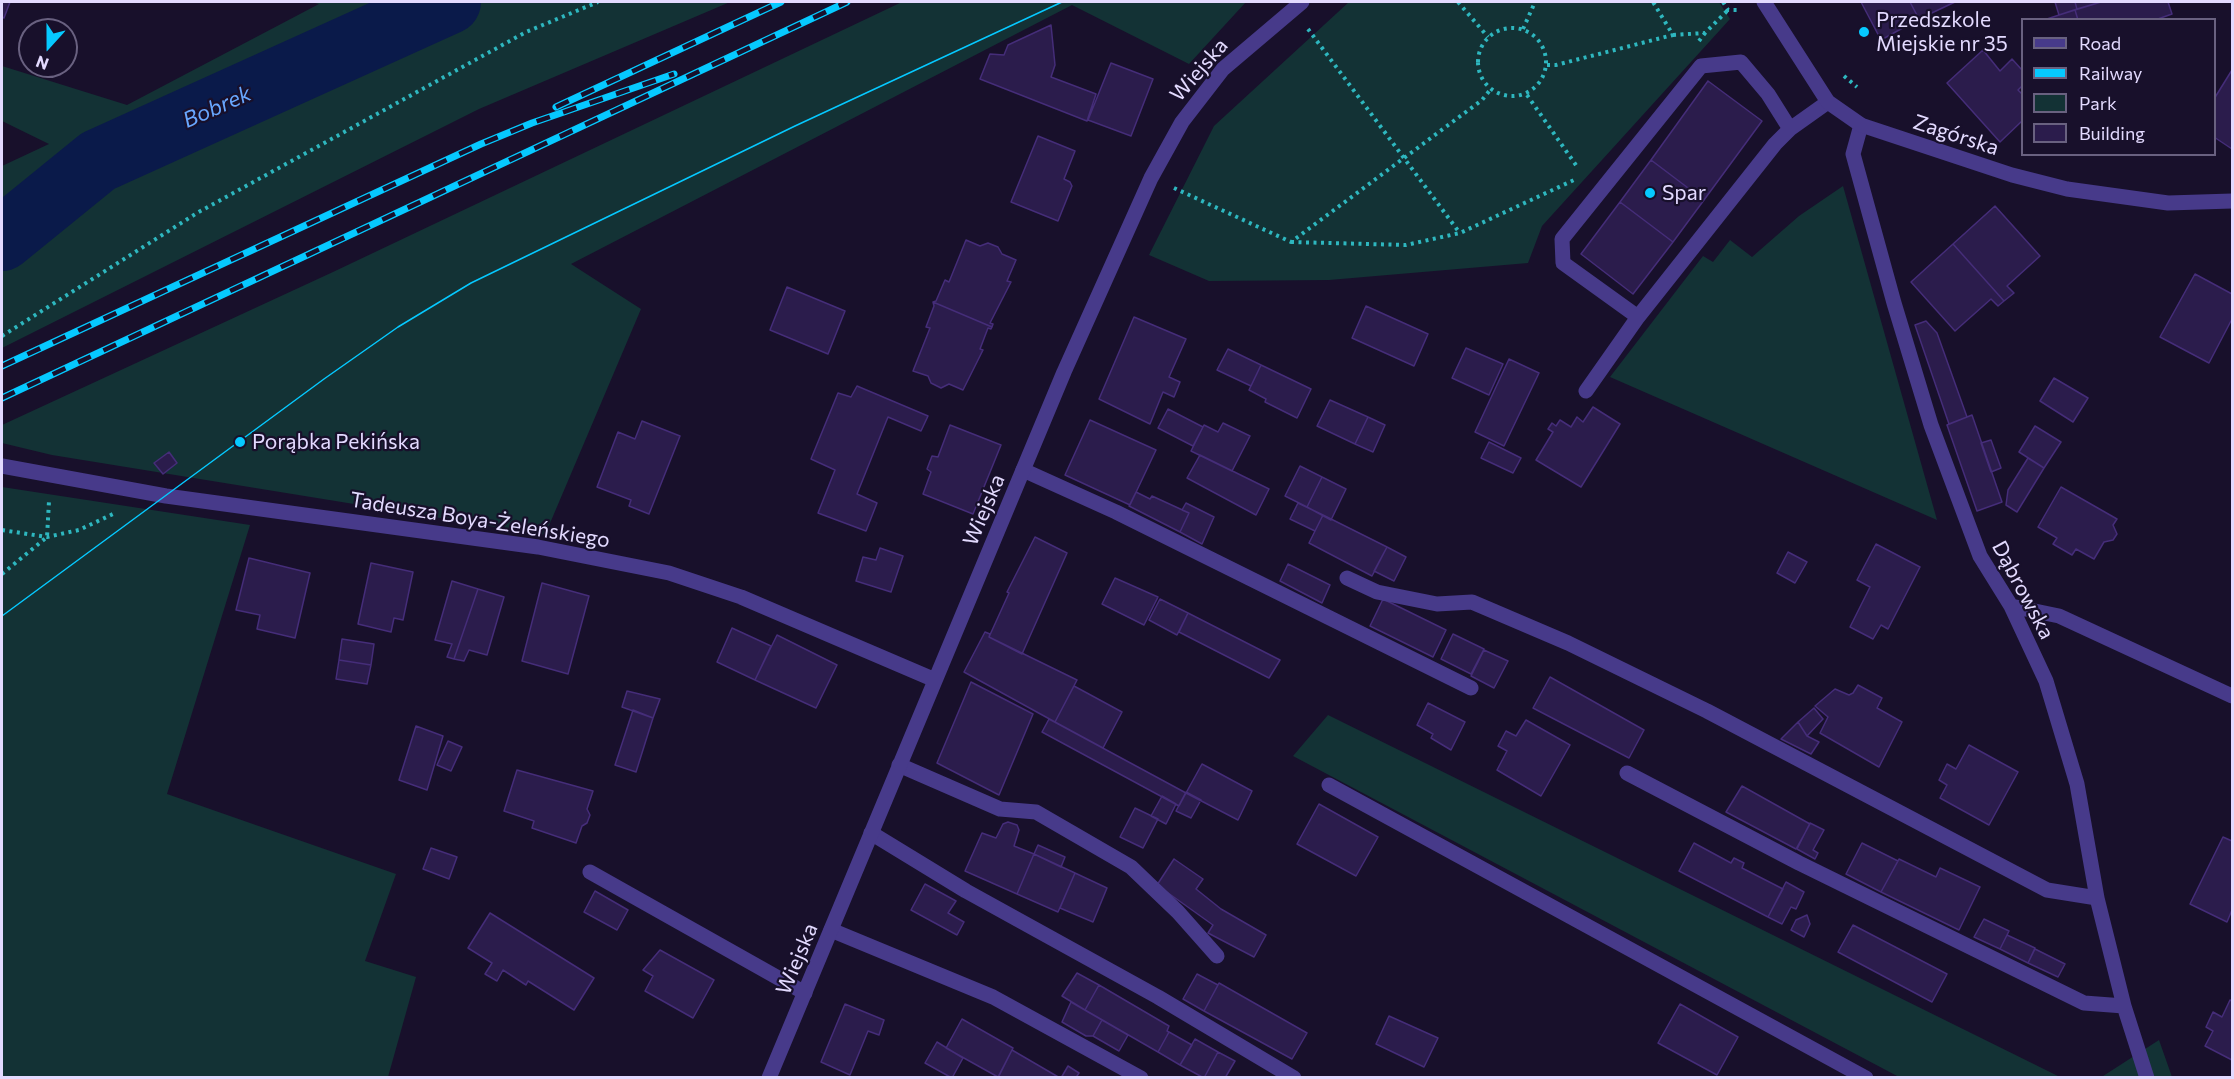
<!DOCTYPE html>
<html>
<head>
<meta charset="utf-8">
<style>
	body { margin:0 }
	#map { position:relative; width:2234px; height:1079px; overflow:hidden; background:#18102b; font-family:Commissioner,sans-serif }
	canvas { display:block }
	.frame { position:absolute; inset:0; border:3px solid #e3daff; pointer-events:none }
	.legend { position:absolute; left:2021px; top:18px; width:195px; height:138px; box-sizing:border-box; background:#18102b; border:2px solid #696180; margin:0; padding:8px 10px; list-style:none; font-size:18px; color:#e3daff }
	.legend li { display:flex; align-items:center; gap:12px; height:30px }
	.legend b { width:30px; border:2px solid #696180 }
	.north { position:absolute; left:18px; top:18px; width:60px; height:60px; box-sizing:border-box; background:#18102b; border:2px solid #696180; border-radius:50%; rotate:201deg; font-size:16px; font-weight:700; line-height:24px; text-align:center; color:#e3daff }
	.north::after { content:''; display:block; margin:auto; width:21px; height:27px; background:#06c9ff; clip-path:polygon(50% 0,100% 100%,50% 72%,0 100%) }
</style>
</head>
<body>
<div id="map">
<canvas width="2234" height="1079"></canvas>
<div class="frame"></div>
<ul class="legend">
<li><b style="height:8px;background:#473a8a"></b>Road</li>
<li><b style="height:8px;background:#06c9ff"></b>Railway</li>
<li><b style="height:16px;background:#133235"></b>Park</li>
<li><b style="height:16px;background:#2b1c4c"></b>Building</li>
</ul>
<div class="north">N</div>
</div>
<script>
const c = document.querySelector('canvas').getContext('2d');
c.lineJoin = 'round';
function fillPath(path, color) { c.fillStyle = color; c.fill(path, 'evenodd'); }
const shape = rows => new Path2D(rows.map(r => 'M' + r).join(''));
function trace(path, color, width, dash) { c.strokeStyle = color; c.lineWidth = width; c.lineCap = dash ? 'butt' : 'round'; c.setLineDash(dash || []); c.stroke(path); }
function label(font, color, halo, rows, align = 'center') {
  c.font = font + ' Commissioner,sans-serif'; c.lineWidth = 4.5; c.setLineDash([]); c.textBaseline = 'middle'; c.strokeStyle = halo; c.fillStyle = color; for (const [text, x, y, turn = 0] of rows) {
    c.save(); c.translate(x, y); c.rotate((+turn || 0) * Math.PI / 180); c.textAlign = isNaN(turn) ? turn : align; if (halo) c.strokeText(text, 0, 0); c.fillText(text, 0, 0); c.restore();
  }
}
const green = shape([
	[311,2,730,2,479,109,2,348,2,166,49,144,2,121,2,66,127,105,319,4],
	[902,2,1246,2,1189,64,1072,5,571,264,641,309,545,535,52,455,2,443,2,425,333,272],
	[1349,2,1719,2,1730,19,1542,226,1528,263,1329,280,1209,281,1149,255,1214,126],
	[1843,186,1937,520,1610,377,1703,256,1713,262,1730,240,1752,257,1799,216],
	[2,487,250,525,167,794,396,874,365,961,416,977,388,1077,2,1077],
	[1328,715,2060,1077,1899,1077,1293,756],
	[2159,1040,2172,1077,2100,1078]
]);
const river = shape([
	[2,239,98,161,449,2]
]);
const building = shape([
	[2,2,10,2,4,18,2,17,2,2],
	[1861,2,1910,2,1919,19,1881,40,1861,2],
	[1910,2,1955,2,1919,19,1910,2],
	[2055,2,2075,2,2077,9,2059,15,2055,2],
	[2075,2,2101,2,2077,9,2075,2],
	[2101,2,2168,2,2172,14,2155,20,2078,20,2075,10,2101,2],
	[2075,10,2078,20,2044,20,2059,15,2075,10],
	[1051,25,1055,65,1051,77,1096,94,1087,121,980,79,990,54,1004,55,1008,45,1051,25],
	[1983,50,2000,71,2012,59,2022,70,2022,86,2018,90,2022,94,2022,121,2000,142,1947,83,1983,50],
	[1111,63,1153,79,1131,136,1088,120,1111,63],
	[2232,70,2232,149,2214,137,2214,99,2232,70],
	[1708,81,1762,121,1704,200,1651,160,1708,81],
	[1038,136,1075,151,1064,179,1070,182,1072,186,1058,221,1011,202,1038,136],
	[1651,160,1704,200,1673,242,1620,202,1651,160],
	[1620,202,1673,242,1633,294,1581,254,1620,202],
	[1995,206,2040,256,2007,286,2014,293,2004,301,1953,244,1995,206],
	[966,240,980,246,988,243,998,247,1002,254,1016,260,1007,281,1011,282,990,323,993,324,992,327,933,302,936,301,945,280,949,282,966,240],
	[1953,244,2004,301,1998,306,1991,299,1955,331,1911,282,1953,244],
	[2195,274,2232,294,2232,319,2209,363,2160,337,2195,274],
	[787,287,845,311,828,354,770,330,787,287],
	[933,302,992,327,991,329,988,328,980,349,983,350,963,390,949,384,941,388,931,383,928,376,913,371,930,328,926,327,934,306,933,302],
	[1366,306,1428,334,1414,366,1352,338,1366,306],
	[1134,317,1186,339,1169,377,1180,382,1174,397,1163,392,1150,424,1099,399,1134,317],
	[1926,321,1937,333,1967,417,1949,424,1915,325,1926,321],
	[1466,348,1503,364,1489,395,1452,378,1466,348],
	[1228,349,1261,365,1251,386,1217,370,1228,349],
	[1509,359,1539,373,1504,446,1475,432,1509,359],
	[1261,365,1311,389,1297,418,1265,402,1266,399,1249,390,1261,365],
	[2054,378,2088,398,2073,422,2040,401,2054,378],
	[857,386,928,416,921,431,888,417,857,494,877,503,866,531,818,513,835,470,811,459,838,393,851,397,857,386],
	[1330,400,1368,417,1355,444,1317,426,1330,400],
	[1593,407,1620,424,1581,487,1536,460,1553,432,1548,429,1552,423,1556,426,1560,420,1571,427,1577,417,1583,422,1593,407],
	[1168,409,1203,427,1193,446,1158,428,1168,409],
	[1972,415,2002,502,1977,511,1947,425,1972,415],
	[1368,417,1385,425,1373,452,1355,444,1368,417],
	[1090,420,1156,450,1130,505,1065,475,1090,420],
	[642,421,680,436,649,514,629,506,631,500,597,487,618,432,635,439,642,421],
	[1223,423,1250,436,1232,471,1191,451,1204,425,1218,432,1223,423],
	[950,425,1001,445,973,514,923,494,931,472,927,469,932,456,938,457,950,425],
	[2035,426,2061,442,2044,468,2019,452,2035,426],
	[1991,440,2001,468,1991,472,1981,443,1991,440],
	[1489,442,1521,458,1513,473,1481,458,1489,442],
	[169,452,177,463,163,474,154,463,169,452],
	[1200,455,1269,489,1256,515,1187,478,1200,455],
	[2028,458,2044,468,2017,512,2006,505,2008,490,2028,458],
	[1300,466,1322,477,1307,507,1285,496,1300,466],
	[1322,477,1346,489,1331,520,1307,507,1322,477],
	[2061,487,2117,519,2113,525,2117,534,2113,540,2104,542,2094,559,2076,549,2072,555,2053,544,2057,538,2038,527,2061,487],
	[1136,492,1150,499,1152,496,1189,513,1180,532,1129,506,1136,492],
	[1186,503,1214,517,1202,544,1180,532,1189,513,1182,510,1186,503],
	[1298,503,1323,515,1315,531,1290,519,1298,503],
	[1323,515,1387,547,1372,576,1309,543,1323,515],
	[1035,537,1067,553,1022,654,989,637,1009,593,1007,592,1035,537],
	[1876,544,1920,567,1888,629,1881,625,1873,639,1850,627,1870,587,1857,580,1876,544],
	[1387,547,1406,557,1394,581,1374,571,1387,547],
	[880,548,903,556,891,592,856,581,863,557,876,560,880,548],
	[1788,552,1807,562,1795,583,1777,573,1788,552],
	[249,558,310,573,295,638,257,629,260,615,236,610,249,558],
	[371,563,413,572,403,620,394,618,391,632,358,624,371,563],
	[1288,564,1330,585,1322,603,1280,581,1288,564],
	[1115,578,1158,597,1144,625,1102,604,1115,578],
	[452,581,478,589,454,659,447,657,452,644,435,640,452,581],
	[542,583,589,596,568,674,522,661,542,583],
	[478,589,504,597,487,655,469,650,464,661,454,659,478,589],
	[1160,599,1188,613,1177,635,1149,620,1160,599],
	[1383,599,1446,630,1433,657,1370,626,1383,599],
	[1188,613,1280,660,1269,678,1179,632,1188,613],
	[732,628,771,646,755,680,717,662,732,628],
	[985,632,990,634,989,637,1077,680,1055,722,964,672,985,632],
	[1453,634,1484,649,1471,674,1441,659,1453,634],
	[777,635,837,665,816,708,755,680,777,635],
	[342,639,374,644,371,665,339,660,342,639],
	[1484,650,1508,661,1494,688,1471,676,1484,650],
	[339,660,371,665,367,684,336,679,339,660],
	[1550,677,1644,730,1629,758,1533,708,1550,677],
	[971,682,1033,714,999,795,937,763,971,682],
	[1858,685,1882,698,1877,708,1902,722,1879,767,1820,733,1828,717,1815,706,1835,689,1849,695,1853,693,1858,685],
	[1074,686,1122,712,1103,748,1055,722,1074,686],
	[627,691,660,699,653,718,622,707,627,691],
	[1428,703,1465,722,1451,750,1431,738,1433,734,1417,725,1428,703],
	[1814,708,1823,719,1807,736,1798,722,1814,708],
	[633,710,653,718,636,772,615,765,633,710],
	[1049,719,1186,793,1179,806,1042,732,1049,719],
	[1526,720,1570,745,1541,796,1497,770,1507,751,1498,746,1506,731,1516,736,1526,720],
	[1798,722,1807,736,1819,742,1811,754,1781,739,1798,722],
	[416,726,443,736,427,790,399,780,416,726],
	[448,741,462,747,451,771,437,765,448,741],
	[1969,745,2018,772,1989,825,1940,798,1947,785,1939,780,1947,764,1956,769,1969,745],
	[1202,764,1252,791,1238,820,1186,793,1202,764],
	[517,770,593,791,587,809,590,815,587,823,582,826,576,843,532,828,534,821,504,811,517,770],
	[1742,786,1810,824,1796,849,1726,812,1742,786],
	[1186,792,1201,800,1191,818,1176,811,1186,792],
	[1162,796,1176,804,1166,824,1151,816,1162,796],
	[1319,804,1378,837,1356,876,1297,844,1319,804],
	[1135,808,1158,819,1143,848,1120,837,1135,808],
	[1008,822,1017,825,1019,830,1014,846,1034,854,1017,894,965,871,982,833,996,838,1003,824,1008,822],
	[1810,823,1824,830,1813,850,1818,853,1815,859,1797,849,1810,823],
	[2223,837,2232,841,2232,910,2227,922,2190,904,2223,837],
	[1694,843,1731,863,1734,858,1744,863,1742,868,1783,889,1768,917,1679,871,1694,843],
	[1862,843,1898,861,1881,892,1846,874,1862,843],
	[1038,845,1065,857,1061,867,1034,854,1038,845],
	[431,848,457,857,449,879,423,869,431,848],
	[1034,854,1075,873,1058,912,1017,894,1034,854],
	[1174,859,1203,879,1196,889,1221,909,1266,935,1254,957,1208,933,1213,925,1157,885,1174,859],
	[1899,859,1936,877,1940,868,1980,887,1959,930,1881,892,1899,859],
	[1075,873,1107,888,1093,922,1060,908,1075,873],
	[1786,882,1804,892,1796,909,1791,907,1782,924,1768,917,1786,882],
	[925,884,956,901,948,913,964,922,957,935,911,910,925,884],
	[595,891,628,910,617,930,584,912,595,891],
	[490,913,594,978,574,1010,528,981,526,985,503,970,497,981,485,974,492,963,468,948,490,913],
	[1807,915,1810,924,1804,937,1791,930,1796,920,1807,915],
	[1984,919,2009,931,2000,949,1974,937,1984,919],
	[1853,925,1947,974,1932,1002,1838,952,1853,925],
	[2007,935,2035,948,2028,963,2000,949,2007,935],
	[2035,949,2065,964,2058,977,2028,963,2035,949],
	[660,950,714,980,693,1018,645,991,653,976,643,970,660,950],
	[1077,973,1099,985,1085,1010,1062,996,1077,973],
	[1197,974,1218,985,1204,1011,1183,999,1197,974],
	[1219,983,1307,1033,1292,1059,1204,1011,1219,983],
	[1099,985,1169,1026,1167,1031,1169,1032,1158,1052,1085,1010,1099,985],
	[2230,1000,2232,1001,2232,1060,2205,1046,2213,1031,2206,1027,2213,1012,2222,1017,2230,1000],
	[1071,1002,1102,1020,1093,1036,1086,1036,1062,1022,1071,1002],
	[845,1004,884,1020,879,1035,868,1031,850,1075,821,1062,845,1004],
	[1680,1004,1738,1037,1717,1075,1658,1043,1680,1004],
	[1389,1016,1438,1038,1424,1067,1376,1044,1389,1016],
	[962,1019,1013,1048,998,1077,946,1048,962,1019],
	[1102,1020,1128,1035,1119,1051,1093,1036,1102,1020],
	[1169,1032,1192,1045,1180,1065,1158,1052,1169,1032],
	[1195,1039,1218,1052,1204,1078,1180,1065,1195,1039],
	[937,1042,963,1058,952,1078,925,1063,937,1042],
	[1012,1050,1060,1078,998,1078,1012,1050],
	[1218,1052,1235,1061,1225,1078,1204,1078,1218,1052],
	[1068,1066,1079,1073,1077,1076,1080,1078,1061,1078,1068,1066]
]);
const path = shape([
	[1458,2,1488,37],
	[1723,2,1728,10,1739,10],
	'1478 62a34 34 0 1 1 68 0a34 34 0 1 1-68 0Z',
	[1308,29,1459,232],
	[1523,29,1535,2],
	[1673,35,1705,33,1728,10],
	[1699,41,1705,33],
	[1547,65,1556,65,1673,35,1653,2],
	[1844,76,1857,87],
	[1527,95,1578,168],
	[1174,188,1291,242,1482,100,1490,90],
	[1291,242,1406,245,1460,233,1574,180],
	[2,336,197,213,526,32,598,2],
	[2,530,47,537,79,530,113,514],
	[2,574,47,537,49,501]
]);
const service = shape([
	[1861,125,1853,154,1894,303,1931,425,1980,556,2011,606,2046,681,2077,784,2097,898,2124,1006,2147,1078],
	[1790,129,1768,94,1741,62,1701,66,1562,239,1563,263,1638,317,1775,144,1790,129,1828,102],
	[1586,391,1638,317],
	[1023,470,1116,512,1471,688],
	[1347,578,1377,592,1437,604,1472,602,1568,643,1707,711,2047,890,2097,898],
	[2011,606,2059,616,2232,696],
	[899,765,1000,809,1036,812,1131,867,1178,912,1217,956],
	[1627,773,1799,863,2084,1003,2124,1006],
	[1329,785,1866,1078],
	[871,833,966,891,1158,997,1294,1078],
	[590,872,805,993],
	[831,930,993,997,1141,1078]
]);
const minor = shape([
	[1764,2,1828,102,1861,125,2012,175,2067,189,2168,203,2232,201],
	[2,466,166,496,538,547,669,573,741,597,935,680],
	[769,1078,1064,372,1151,178,1182,122,1223,69,1302,2]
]);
const tram = shape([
	[2,616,324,379,398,327,471,283,795,126,1062,2]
]);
const rail = shape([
	[556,107,781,2],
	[2,366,481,144,532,123,674,74],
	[2,398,847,2]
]);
const markers = [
	[1864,32,6,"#06c9ff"],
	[1650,193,6,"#06c9ff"],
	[240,442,6,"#06c9ff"]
];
const poiNames = [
	["Przedszkole",1876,20],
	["Miejskie nr 35",1876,44],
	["Spar",1662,193],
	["Porąbka Pekińska",252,442]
];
const streetNames = [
	["Wiejska",1199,70,-49],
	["Zagórska",1956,135,18],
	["Wiejska",984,510,-67],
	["Tadeusza Boya-Żeleńskiego",480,520,9],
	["Dąbrowska",2023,590,62],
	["Wiejska",797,959,-67]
];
const waterNames = [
	["Bobrek",217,107,-24]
];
fillPath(green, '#133235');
trace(river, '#0a1a4a', 64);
fillPath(building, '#2b1c4c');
trace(building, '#452d79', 1.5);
trace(path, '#2eb7bf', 4, [3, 4.5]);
trace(service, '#473a8a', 15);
trace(minor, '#473a8a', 15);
trace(tram, '#06c9ff', 1.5);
trace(rail, '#06c9ff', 7);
trace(rail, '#18102b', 4.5, [14]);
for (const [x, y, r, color] of markers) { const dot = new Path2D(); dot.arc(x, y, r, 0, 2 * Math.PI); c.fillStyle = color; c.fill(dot); trace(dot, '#18102b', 2); }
label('21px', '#e3daff', '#18102b', poiNames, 'left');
label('21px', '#e3daff', '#18102b', streetNames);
label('italic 22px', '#68a7ff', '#18102b', waterNames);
</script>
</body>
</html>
